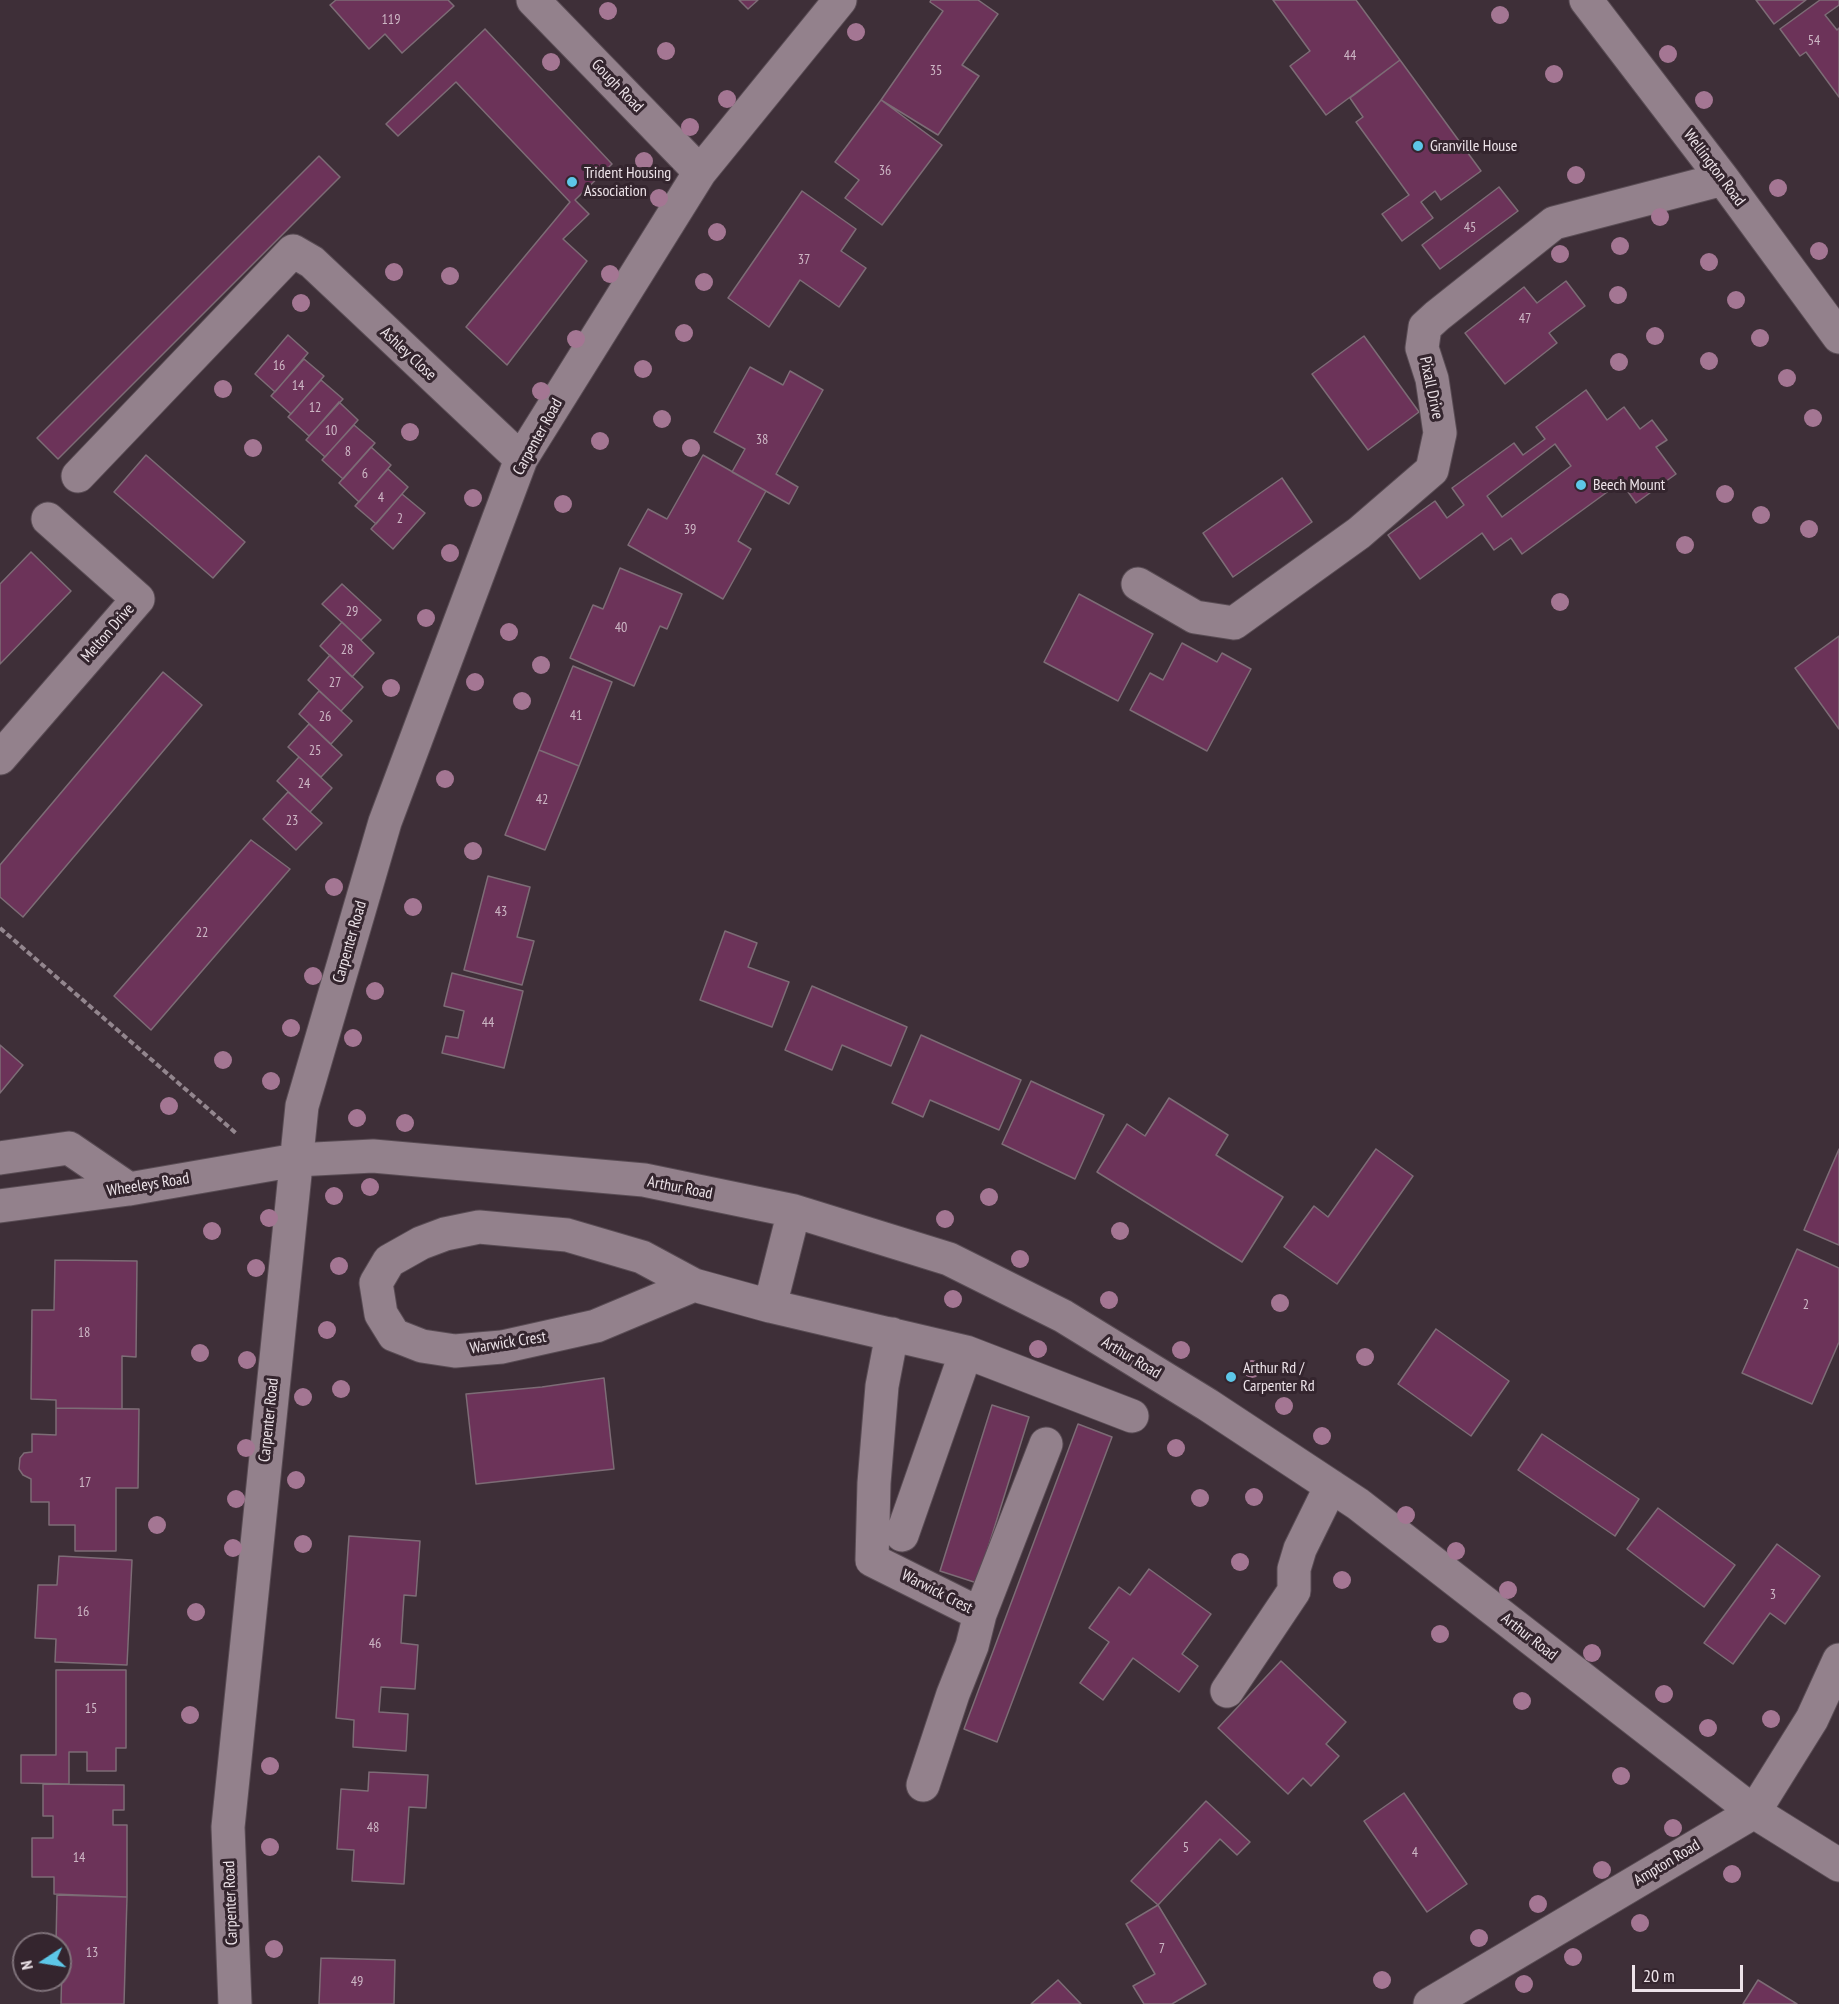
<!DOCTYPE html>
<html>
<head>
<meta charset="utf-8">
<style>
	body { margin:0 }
	#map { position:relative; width:1839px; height:2004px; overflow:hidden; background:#3e2f38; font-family:"PT Sans Narrow",sans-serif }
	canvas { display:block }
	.north { position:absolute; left:12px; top:1932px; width:60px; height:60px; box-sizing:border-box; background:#34252e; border:2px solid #7e7179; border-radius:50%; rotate:258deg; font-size:16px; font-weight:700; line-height:24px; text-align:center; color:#ede3e9 }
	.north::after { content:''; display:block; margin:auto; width:21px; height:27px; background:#5dc7e8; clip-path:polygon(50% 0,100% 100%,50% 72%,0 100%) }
	.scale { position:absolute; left:1632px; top:1965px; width:111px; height:27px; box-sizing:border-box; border:3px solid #ede3e9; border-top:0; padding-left:8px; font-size:18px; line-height:21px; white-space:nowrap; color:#ede3e9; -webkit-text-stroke:4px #34252e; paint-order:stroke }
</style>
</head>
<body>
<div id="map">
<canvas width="1839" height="2004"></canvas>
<div class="north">N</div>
<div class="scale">20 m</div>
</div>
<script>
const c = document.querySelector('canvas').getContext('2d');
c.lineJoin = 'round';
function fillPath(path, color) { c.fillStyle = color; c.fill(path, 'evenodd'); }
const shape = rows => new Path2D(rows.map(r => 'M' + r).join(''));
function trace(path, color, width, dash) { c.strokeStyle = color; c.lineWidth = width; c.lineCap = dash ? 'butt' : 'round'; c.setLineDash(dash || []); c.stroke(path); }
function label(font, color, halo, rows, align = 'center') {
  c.font = font + ' "PT Sans Narrow",sans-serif'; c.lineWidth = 6; c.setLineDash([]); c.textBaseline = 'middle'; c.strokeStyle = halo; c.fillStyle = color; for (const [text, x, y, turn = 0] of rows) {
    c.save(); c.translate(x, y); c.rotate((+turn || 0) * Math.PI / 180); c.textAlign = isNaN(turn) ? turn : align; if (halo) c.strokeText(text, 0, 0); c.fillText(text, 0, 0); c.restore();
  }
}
const building = shape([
	[336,0,448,0,454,6,402,53,385,34,369,49,330,5,336,0],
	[739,0,758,0,748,9,739,0],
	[931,0,978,0,998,14,962,65,979,76,938,135,881,100,943,11,930,2,931,0],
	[1273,0,1356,0,1400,60,1326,115,1290,66,1310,51,1273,0],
	[1756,0,1806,0,1774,24,1756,0],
	[1820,0,1839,0,1839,5,1825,15,1837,30,1839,28,1839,97,1806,52,1800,56,1780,29,1820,0],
	[485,29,612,164,575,200,589,214,563,239,587,261,507,365,466,327,570,202,456,82,398,136,386,124,485,29],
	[1400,60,1481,171,1441,200,1435,191,1421,202,1433,218,1402,241,1382,214,1409,195,1356,122,1363,117,1350,98,1400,60],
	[881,100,942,145,882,225,845,198,859,180,835,162,881,100],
	[319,156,340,177,58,459,37,438,319,156],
	[1499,187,1518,211,1440,269,1422,245,1499,187],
	[802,191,856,229,841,251,866,268,839,307,800,280,769,327,728,298,802,191],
	[1566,281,1585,306,1549,333,1557,343,1505,384,1465,333,1524,287,1537,303,1566,281],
	[288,335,308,353,275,392,255,374,288,335],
	[1364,336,1419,412,1368,450,1312,374,1364,336],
	[304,359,324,376,291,414,271,396,304,359],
	[750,367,783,385,790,371,823,390,776,474,798,487,789,504,732,472,745,449,714,432,750,367],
	[321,380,343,399,309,436,288,417,321,380],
	[1586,390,1607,420,1624,407,1640,429,1652,420,1667,440,1656,447,1676,474,1636,503,1621,482,1522,554,1511,538,1494,550,1482,533,1420,579,1388,535,1435,501,1447,518,1464,505,1452,488,1514,443,1523,455,1545,439,1536,427,1586,390],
	[1555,444,1571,466,1502,517,1487,496,1555,444],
	[339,402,358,420,325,457,306,440,339,402],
	[354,425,375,443,343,479,322,460,354,425],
	[371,447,391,465,359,502,339,483,371,447],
	[146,455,245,542,213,578,114,492,146,455],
	[703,455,766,491,738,541,751,549,723,599,628,545,648,509,667,519,703,455],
	[388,469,408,487,376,524,355,506,388,469],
	[1282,478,1312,522,1233,577,1203,533,1282,478],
	[402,494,425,513,393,549,371,529,402,494],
	[31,552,71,591,0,664,0,584,31,552],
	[620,568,682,594,667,629,660,626,634,686,570,658,593,605,603,609,620,568],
	[342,584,381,620,361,640,322,604,342,584],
	[1079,594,1153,634,1118,701,1044,662,1079,594],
	[342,622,374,653,352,677,320,646,342,622],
	[1839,636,1839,729,1795,668,1839,636],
	[1182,643,1217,662,1222,653,1251,669,1207,751,1130,710,1150,673,1163,680,1182,643],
	[330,655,363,687,341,711,308,680,330,655],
	[573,666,612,682,579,766,539,750,573,666],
	[163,672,202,705,23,917,0,897,0,865,163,672],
	[319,691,352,721,331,744,299,714,319,691],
	[309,724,342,755,321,777,288,747,309,724],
	[539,750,579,766,545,850,505,835,539,750],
	[299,757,332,788,310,812,277,781,299,757],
	[288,792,322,823,296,850,263,819,288,792],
	[251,840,290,869,151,1030,114,996,251,840],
	[488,876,530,887,517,937,534,941,522,985,464,970,488,876],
	[725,931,757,943,748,967,789,982,772,1027,700,1000,725,931],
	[452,973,523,991,504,1068,442,1053,446,1036,458,1038,464,1011,444,1006,452,973],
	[812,986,907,1027,891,1066,842,1045,832,1070,785,1050,812,986],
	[921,1035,1021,1080,999,1130,930,1100,923,1117,892,1103,921,1035],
	[0,1045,23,1065,0,1093,0,1045],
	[1031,1081,1104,1115,1075,1179,1002,1144,1031,1081],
	[1169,1098,1228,1135,1216,1155,1283,1197,1242,1262,1097,1172,1127,1124,1145,1136,1169,1098],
	[1376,1149,1413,1176,1337,1284,1284,1247,1314,1206,1328,1217,1376,1149],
	[1839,1149,1839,1245,1804,1230,1839,1149],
	[1797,1249,1839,1268,1839,1342,1812,1404,1742,1373,1797,1249],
	[55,1260,137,1261,136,1357,122,1356,122,1409,56,1408,56,1400,31,1399,32,1310,54,1310,55,1260],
	[1436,1329,1509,1381,1471,1436,1398,1384,1436,1329],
	[604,1378,614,1469,476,1484,466,1394,542,1387,604,1378],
	[992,1405,1029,1417,977,1583,940,1571,992,1405],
	[56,1408,139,1409,138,1488,116,1488,116,1551,75,1551,75,1525,49,1525,49,1502,31,1502,31,1479,23,1475,19,1469,20,1458,24,1453,32,1452,32,1434,56,1435,56,1408],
	[1078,1424,1112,1437,997,1742,964,1729,1078,1424],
	[1542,1434,1639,1499,1615,1536,1518,1470,1542,1434],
	[1658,1508,1735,1565,1704,1607,1627,1549,1658,1508],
	[349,1536,420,1541,416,1596,404,1595,401,1643,418,1645,415,1689,381,1687,379,1712,408,1714,406,1751,353,1747,354,1720,336,1718,349,1536],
	[1777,1544,1820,1576,1785,1624,1770,1613,1733,1664,1704,1643,1777,1544],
	[59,1556,132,1560,127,1665,55,1662,56,1639,35,1638,38,1585,57,1585,59,1556],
	[1149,1569,1211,1614,1182,1654,1198,1666,1179,1692,1133,1658,1103,1700,1080,1683,1109,1642,1089,1628,1119,1587,1130,1595,1149,1569],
	[1281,1661,1346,1722,1326,1744,1339,1756,1311,1786,1303,1778,1288,1794,1218,1728,1281,1661],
	[56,1670,126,1670,126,1748,116,1748,116,1771,87,1771,87,1752,69,1752,69,1784,21,1783,21,1755,56,1755,56,1670],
	[369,1772,428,1775,426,1808,409,1807,404,1884,352,1881,354,1850,337,1849,341,1789,368,1791,369,1772],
	[43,1784,124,1785,124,1810,113,1810,113,1825,127,1825,127,1897,54,1894,54,1877,32,1877,32,1838,53,1838,53,1816,43,1816,43,1784],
	[1404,1793,1467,1884,1427,1912,1364,1821,1404,1793],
	[1206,1801,1250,1842,1237,1855,1220,1839,1158,1905,1131,1881,1206,1801],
	[57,1895,127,1897,124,2004,61,2004,62,1963,60,1963,60,1944,56,1944,57,1895],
	[1158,1905,1206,1984,1172,2004,1144,2004,1133,1986,1155,1974,1126,1924,1158,1905],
	[321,1958,395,1960,394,2004,319,2004,321,1958],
	[1058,1980,1081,2004,1031,2004,1058,1980],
	[1758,1980,1797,2004,1743,2004,1758,1980]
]);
const path = shape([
	[0,928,237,1134]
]);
const minor = shape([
	[533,0,700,172],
	[1586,0,1723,179,1839,337],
	[78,476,293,251,312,262,521,459],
	[1138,584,1195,617,1234,623,1359,533,1432,470,1440,433,1432,379,1422,348,1425,327,1437,316,1554,223,1723,179],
	[0,758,138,599,48,519],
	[0,1158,69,1148,129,1189],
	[0,1206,129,1189,296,1160,373,1156,644,1180,794,1211,949,1259,1063,1316,1208,1405,1358,1504,1754,1812,1839,1865],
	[694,1285,642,1257,567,1235,479,1227,445,1234,421,1243,389,1261,376,1283,381,1314,394,1335,422,1346,455,1351,502,1347,596,1326,694,1285,770,1306,966,1352,1132,1416],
	[770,1306,794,1211],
	[892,1334,882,1386,874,1483,872,1560,980,1614,972,1646,953,1694,923,1785],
	[902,1535,966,1352],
	[980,1614,1046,1444],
	[1227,1691,1294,1591,1294,1569,1300,1549,1331,1486],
	[235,2004,228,1827,302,1106,385,822,521,459,700,172,840,0],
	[1430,2004,1754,1812,1812,1719,1839,1660]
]);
const trees = [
	[608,11],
	[1500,15],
	[856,32],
	[666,51],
	[1668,54],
	[551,62],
	[1554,74],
	[727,99],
	[1704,100],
	[690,127],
	[644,161],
	[1576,175],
	[1778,188],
	[659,198],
	[1660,217],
	[717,232],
	[1620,246],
	[1819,251],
	[1560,254],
	[1709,262],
	[394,272],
	[610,274],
	[450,276],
	[704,282],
	[1618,295],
	[1736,300],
	[301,303],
	[684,333],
	[1655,336],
	[1760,338],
	[576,339],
	[1709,361],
	[1619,362],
	[643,369],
	[1787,378],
	[223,389],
	[541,391],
	[1813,418],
	[662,419],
	[410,432],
	[600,441],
	[253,448],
	[691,448],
	[1725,494],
	[473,498],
	[563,504],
	[1761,515],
	[1809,529],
	[1685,545],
	[450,553],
	[1560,602],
	[426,618],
	[509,632],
	[541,665],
	[475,682],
	[391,688],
	[522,701],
	[445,779],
	[473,851],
	[334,887],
	[413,907],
	[313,976],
	[375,991],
	[291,1028],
	[353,1038],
	[223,1060],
	[271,1081],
	[169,1106],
	[357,1118],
	[405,1123],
	[370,1187],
	[334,1196],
	[989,1197],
	[269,1218],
	[945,1219],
	[212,1231],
	[1120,1231],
	[1020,1259],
	[339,1266],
	[256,1268],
	[953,1299],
	[1109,1300],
	[1280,1303],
	[327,1330],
	[1038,1349],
	[1181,1350],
	[200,1353],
	[1365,1357],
	[247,1360],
	[1252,1369],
	[341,1389],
	[303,1397],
	[1284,1406],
	[1322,1436],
	[246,1448],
	[1176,1448],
	[296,1480],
	[1254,1497],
	[1200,1498],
	[236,1499],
	[1406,1515],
	[157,1525],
	[303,1544],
	[233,1548],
	[1456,1551],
	[1240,1562],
	[1342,1580],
	[1508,1590],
	[196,1612],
	[1440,1634],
	[1592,1653],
	[1664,1694],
	[1522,1701],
	[190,1715],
	[1771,1719],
	[1708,1728],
	[270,1766],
	[1621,1776],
	[1673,1828],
	[270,1847],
	[1602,1870],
	[1732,1874],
	[1538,1904],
	[1640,1923],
	[1479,1938],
	[274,1949],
	[1573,1957],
	[1382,1980],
	[1524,1984]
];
const markers = [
	[1418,146,6,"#5dc7e8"],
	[572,182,6,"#5dc7e8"],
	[1581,485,6,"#5dc7e8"],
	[1231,1377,6,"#5dc7e8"]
];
const numberNames = [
	["119",391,20],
	["54",1814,41],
	["44",1350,56],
	["35",936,71],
	["36",885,171],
	["45",1470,228],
	["37",804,260],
	["47",1525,319],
	["16",279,366],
	["14",298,386],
	["12",315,408],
	["10",331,431],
	["38",762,440],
	["8",348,452],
	["6",365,474],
	["4",381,498],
	["2",400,519],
	["39",690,530],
	["29",352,612],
	["40",621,628],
	["28",347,650],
	["27",335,683],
	["41",576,716],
	["26",325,717],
	["25",315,751],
	["24",304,784],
	["42",542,800],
	["23",292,821],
	["43",501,912],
	["22",202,933],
	["44",488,1023],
	["2",1806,1305],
	["18",84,1333],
	["17",85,1483],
	["3",1773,1595],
	["16",83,1612],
	["46",375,1644],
	["15",91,1709],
	["48",373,1828],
	["5",1186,1848],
	["4",1415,1853],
	["14",79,1858],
	["7",1162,1949],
	["13",92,1953],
	["49",357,1982]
];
const streetNames = [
	["Gough Road",617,86,46],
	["Wellington Road",1714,168,53],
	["Ashley Close",408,354,43],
	["Pixall Drive",1431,388,78],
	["Carpenter Road",538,437,-61],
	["Melton Drive",108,633,-49],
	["Carpenter Road",350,942,-74],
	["Wheeleys Road",148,1185,-9],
	["Arthur Road",680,1188,11],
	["Warwick Crest",508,1343,-9],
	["Arthur Road",1131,1358,31],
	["Carpenter Road",269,1420,-84],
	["Warwick Crest",937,1592,27],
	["Arthur Road",1529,1637,38],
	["Ampton Road",1667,1863,-31],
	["Carpenter Road",231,1903,-92]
];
const poiNames = [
	["Granville House",1430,146],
	["Trident Housing",584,173],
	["Association",584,191],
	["Beech Mount",1593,485],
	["Arthur Rd /",1243,1368],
	["Carpenter Rd",1243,1386]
];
fillPath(building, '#6c3359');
trace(building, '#7d6c76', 1.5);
trace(minor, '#594c54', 35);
trace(path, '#93868e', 4, [6, 3]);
trace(minor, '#93818c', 33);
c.fillStyle = '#a47693';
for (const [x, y] of trees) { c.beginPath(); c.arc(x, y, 9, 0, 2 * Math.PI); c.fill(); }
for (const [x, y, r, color] of markers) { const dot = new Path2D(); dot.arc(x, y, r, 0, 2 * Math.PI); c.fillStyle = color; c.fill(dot); trace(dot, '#34252e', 2); }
label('14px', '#cdb7c5', null, numberNames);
label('16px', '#ede3e9', '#34252e', streetNames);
label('16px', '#ede3e9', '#34252e', poiNames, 'left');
</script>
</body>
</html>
